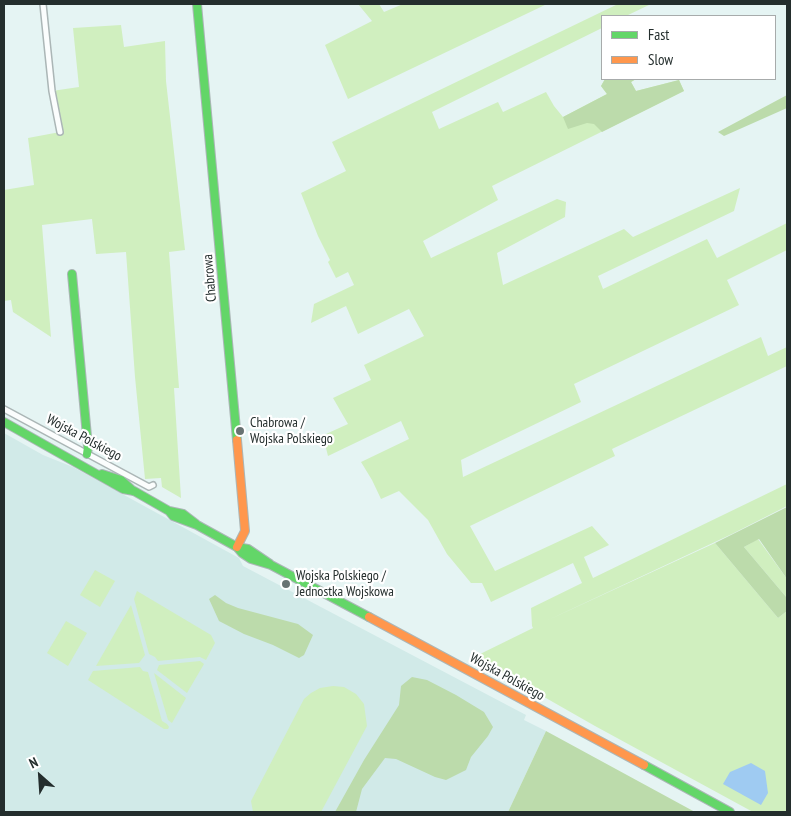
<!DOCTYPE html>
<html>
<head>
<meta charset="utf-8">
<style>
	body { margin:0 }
	#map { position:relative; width:791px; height:816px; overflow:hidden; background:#e5f4f3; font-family:"PT Sans Narrow",sans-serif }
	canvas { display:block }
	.frame { position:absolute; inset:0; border:5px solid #242e2d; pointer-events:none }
	.legend { position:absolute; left:601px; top:15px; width:175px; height:65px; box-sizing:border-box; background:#fff; border:1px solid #a7abab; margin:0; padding:6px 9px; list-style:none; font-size:15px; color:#242e2d }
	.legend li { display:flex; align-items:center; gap:10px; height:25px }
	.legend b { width:25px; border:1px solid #a7abab }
	.north { position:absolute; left:15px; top:751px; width:50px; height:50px; -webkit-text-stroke:4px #fff; paint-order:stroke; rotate:334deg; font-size:14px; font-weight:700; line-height:20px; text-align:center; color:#242e2d }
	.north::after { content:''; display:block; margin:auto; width:18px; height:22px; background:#242e2d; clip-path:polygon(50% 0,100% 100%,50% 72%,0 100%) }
</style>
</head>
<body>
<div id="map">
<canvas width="791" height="816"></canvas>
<div class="frame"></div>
<ul class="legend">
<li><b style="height:6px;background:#63d668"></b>Fast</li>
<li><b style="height:6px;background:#ff974d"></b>Slow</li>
</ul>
<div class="north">N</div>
</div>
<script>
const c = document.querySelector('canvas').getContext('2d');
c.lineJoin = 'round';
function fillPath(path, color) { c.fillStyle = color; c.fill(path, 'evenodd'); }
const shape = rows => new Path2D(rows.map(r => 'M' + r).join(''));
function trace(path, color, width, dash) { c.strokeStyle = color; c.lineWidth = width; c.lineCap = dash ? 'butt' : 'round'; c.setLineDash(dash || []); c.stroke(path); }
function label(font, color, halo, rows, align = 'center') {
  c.font = font + ' "PT Sans Narrow",sans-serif'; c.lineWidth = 4.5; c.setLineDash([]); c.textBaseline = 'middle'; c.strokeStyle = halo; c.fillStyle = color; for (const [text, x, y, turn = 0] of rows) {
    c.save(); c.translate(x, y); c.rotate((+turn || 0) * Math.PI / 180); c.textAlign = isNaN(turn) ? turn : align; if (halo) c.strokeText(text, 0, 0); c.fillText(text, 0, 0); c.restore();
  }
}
const built = shape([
	[4,433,43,455,73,467,239,558,243,566,526,715,524,720,546,731,508,812,4,812]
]);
const green = shape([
	[358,4,379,4,384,12,403,4,547,4,348,99,325,45,372,21],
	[618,4,651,4,626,16,602,16,602,28,432,112,439,129,498,102,503,112,546,92,554,106,563,117,607,94,601,86,605,79,636,79,631,82,636,91,679,80,684,91,492,186,498,200,423,241,431,258,557,199,566,202,565,217,497,253,503,285,624,229,633,237,740,188,734,211,598,276,603,289,707,239,717,258,787,223,787,250,727,280,739,305,574,384,581,402,461,460,463,477,761,337,768,356,787,347,787,366,612,449,615,456,470,526,495,571,592,526,609,545,584,557,593,578,787,484,787,506,732,534,546,621,715,543,778,618,787,611,787,812,753,812,595,726,474,657,533,628,532,626,531,608,582,583,573,563,491,602,482,583,471,583,447,554,428,520,399,491,381,499,372,480,361,462,409,439,401,421,328,456,326,448,315,439,348,424,333,398,371,380,364,365,424,336,409,309,358,334,346,306,311,323,314,304,354,285,348,272,336,278,328,262,330,260,318,236,301,193,346,171,332,142],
	[121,25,124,47,165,41,166,81,185,250,169,252,179,388,174,388,181,498,162,487,161,478,145,479,135,377,126,252,96,254,92,219,42,225,51,337,13,312,11,300,4,301,4,190,34,185,28,138,60,132,52,91,79,87,73,28],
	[758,539,787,579,787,598,744,547],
	[95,570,115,581,100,607,80,595],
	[137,591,211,635,215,643,206,660,200,657,158,661,155,657,149,654,134,599],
	[131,605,145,655,139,663,96,666],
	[66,621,87,633,68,666,47,653],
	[200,661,204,664,187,693,157,670,159,665],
	[140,667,143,671,148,672,162,721,167,724,169,727,168,729,164,729,88,680,93,671],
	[154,673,186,698,172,723,168,720],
	[333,686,344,687,356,694,364,704,367,726,321,812,253,812,251,801,304,699,311,693,320,688]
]);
const forest = shape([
	[605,79,636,79,631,82,636,91,679,80,684,91,602,132,594,124,587,123,568,129,563,117,607,94,601,86],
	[787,95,787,108,724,136,718,132],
	[787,507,787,579,759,539,744,547,787,598,787,611,778,618,715,543],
	[215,595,226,603,238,608,298,624,313,635,304,655,299,658,273,645,244,634,219,621,209,599],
	[412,677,427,680,456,695,484,712,493,727,488,736,471,757,466,770,446,780,435,777,396,759,385,758,362,789,356,812,335,812,364,760,399,705,401,686],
	[546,731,695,812,508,812]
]);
const water = shape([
	[751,763,765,771,768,793,761,805,723,784,730,772]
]);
const street = shape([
	[43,4,52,91,60,132],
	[4,409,149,487,153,485]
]);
const fast = shape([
	[197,4,237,440],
	[72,274,88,447,87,454],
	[4,422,123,489,134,491,169,511,173,516,197,525,237,547,242,553,251,559,271,565,369,617],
	[102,474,121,480,133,491],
	[169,511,183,514,196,524],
	[237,547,248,549,270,564],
	[644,765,730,812]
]);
const slow = shape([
	[237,547,245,531,237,440],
	[369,617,644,765]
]);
const markers = [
	[240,431,5,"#687372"],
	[286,584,5,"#687372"]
];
const streetNames = [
	["Chabrowa",210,278,-95],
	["Wojska Polskiego",84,438,28],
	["Wojska Polskiego",507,677,29]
];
const poiNames = [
	["Chabrowa /",250,423],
	["Wojska Polskiego",250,439],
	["Wojska Polskiego /",296,576],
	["Jednostka Wojskowa",296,592]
];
fillPath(built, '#d1eae8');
fillPath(green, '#d0efbf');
fillPath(forest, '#bcdbab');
fillPath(water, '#9fcbf2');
trace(street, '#abb6b6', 8);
trace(fast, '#abb6b6', 10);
trace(slow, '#abb6b6', 10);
trace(street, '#fbfdfd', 5);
trace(fast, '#63d668', 8);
trace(slow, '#ff974d', 8);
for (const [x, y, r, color] of markers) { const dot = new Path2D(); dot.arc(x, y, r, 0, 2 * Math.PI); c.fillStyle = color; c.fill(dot); trace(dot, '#fff', 2); }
label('14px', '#242e2d', '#fff', streetNames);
label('14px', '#242e2d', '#fff', poiNames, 'left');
</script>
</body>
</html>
